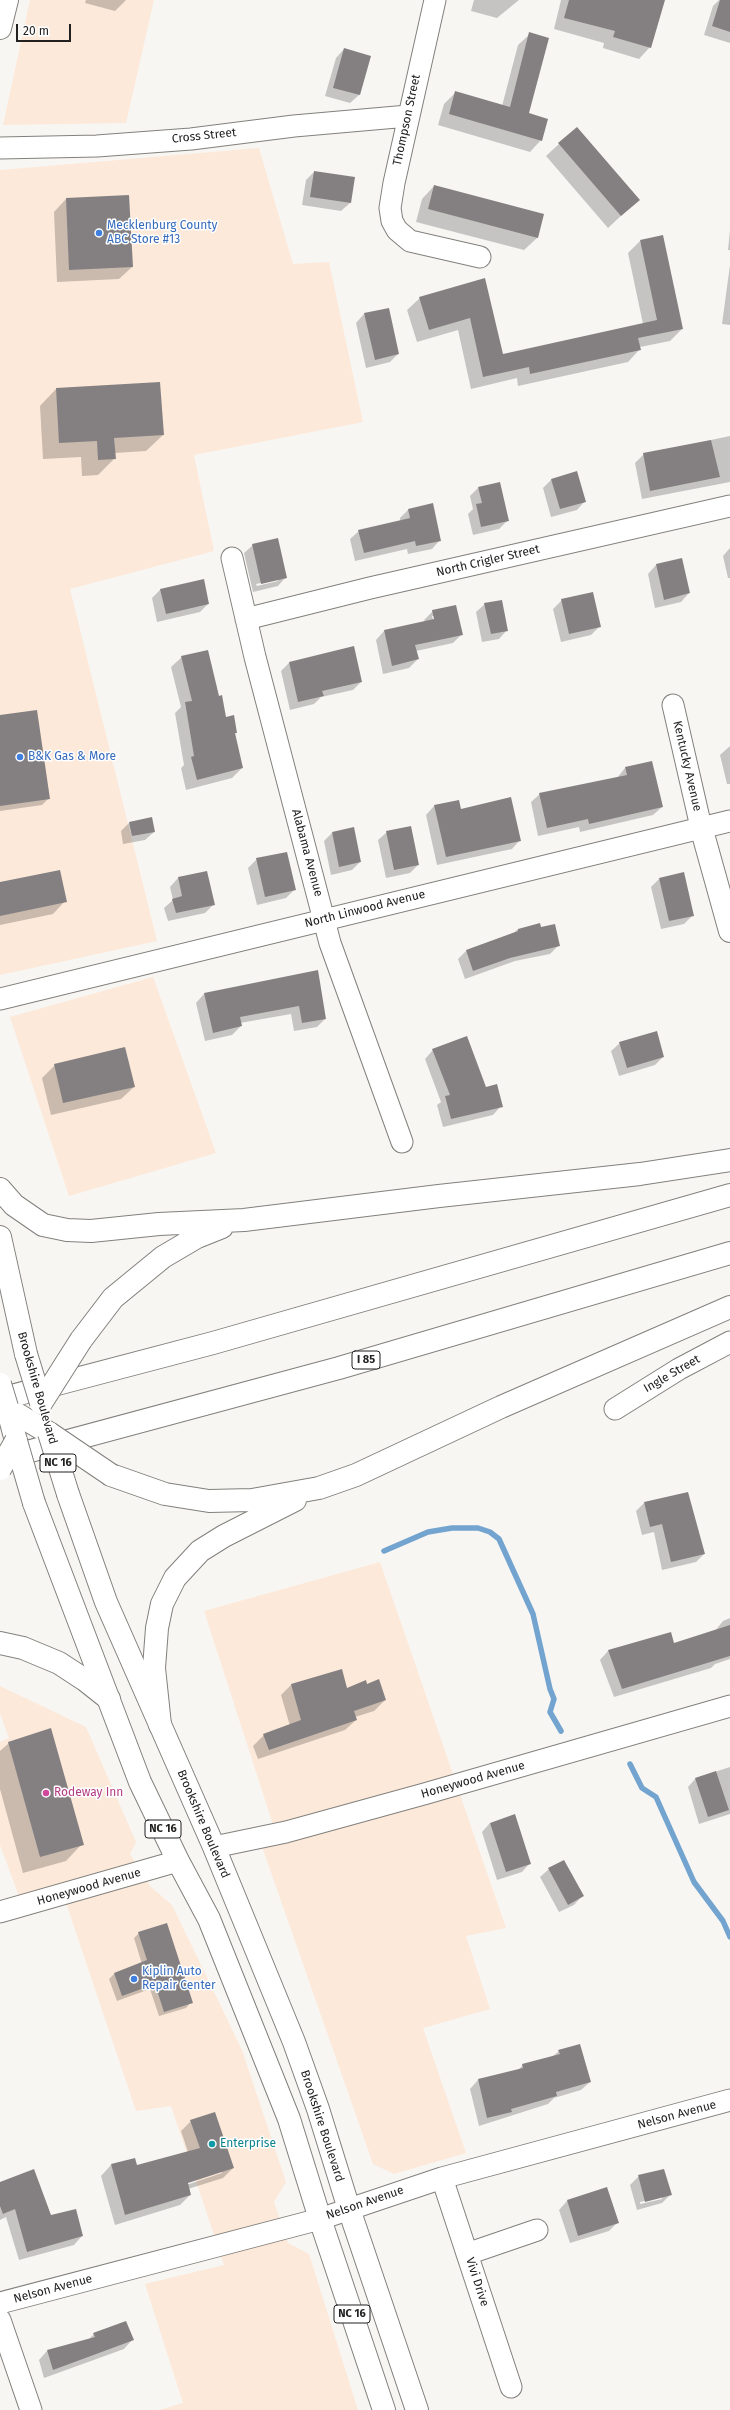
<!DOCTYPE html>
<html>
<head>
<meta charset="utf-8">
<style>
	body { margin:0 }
	#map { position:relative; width:730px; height:2410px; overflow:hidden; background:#f8f6f3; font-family:"Fira Sans",sans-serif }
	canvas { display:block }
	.scale { position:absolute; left:16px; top:24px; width:55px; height:18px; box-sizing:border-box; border:2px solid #222120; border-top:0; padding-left:5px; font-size:12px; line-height:14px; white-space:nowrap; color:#222120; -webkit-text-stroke:3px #fff; paint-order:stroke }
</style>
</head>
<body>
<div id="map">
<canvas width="730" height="2410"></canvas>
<div class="scale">20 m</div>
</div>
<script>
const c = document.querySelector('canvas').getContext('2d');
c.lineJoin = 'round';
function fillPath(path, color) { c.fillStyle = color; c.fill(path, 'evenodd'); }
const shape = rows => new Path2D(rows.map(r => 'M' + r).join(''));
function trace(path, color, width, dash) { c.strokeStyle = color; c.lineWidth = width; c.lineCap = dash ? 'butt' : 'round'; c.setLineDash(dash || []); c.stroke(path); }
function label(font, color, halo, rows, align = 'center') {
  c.font = font + ' "Fira Sans",sans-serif'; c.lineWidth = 3; c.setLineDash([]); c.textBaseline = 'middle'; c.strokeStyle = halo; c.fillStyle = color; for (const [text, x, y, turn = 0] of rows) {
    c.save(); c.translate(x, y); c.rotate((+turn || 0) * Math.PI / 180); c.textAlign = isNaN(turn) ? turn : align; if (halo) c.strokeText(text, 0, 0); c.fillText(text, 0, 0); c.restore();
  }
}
const commercial = shape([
	[30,0,154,0,126,123,3,125],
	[259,148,293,264,329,262,363,422,194,455,214,551,70,589,157,941,0,975,0,170],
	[153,977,216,1153,69,1196,10,1017],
	[380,1562,506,1928,466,1936,490,2009,423,2028,466,2153,394,2174,373,2164,261,1844,278,1840,204,1611],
	[0,1686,86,1727,136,1842,130,1854,150,1886,172,1905,242,2050,286,2182,274,2202,288,2243,309,2254,358,2410,159,2410,183,2403,145,2284,224,2265,171,2106,136,2111,61,1888,20,1899,0,1845,0,1742,9,1738,0,1714]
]);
const shadow = shape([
	[86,0,126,0,115,11,85,3],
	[474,0,519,0,497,18,471,11],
	[561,0,664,0,650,47,639,59,603,48,604,43,554,29],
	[719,0,730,0,730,43,704,35,713,6],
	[530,34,528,114,541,140,530,152,438,125,444,104,455,93,502,106,518,45],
	[344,49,370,57,359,95,350,103,325,96,336,58],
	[559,144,638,200,608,228,546,156],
	[314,172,350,203,341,211,302,205,306,180],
	[434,186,543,215,537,238,524,250,416,222,422,199],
	[66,199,132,267,119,279,57,282,54,212],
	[730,230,730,250,728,250],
	[640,241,682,329,670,341,640,347,640,349,628,362,518,386,517,378,471,389,458,330,417,342,407,310,420,298,484,279,502,356,643,324,628,253],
	[730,265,730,325,722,324],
	[364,314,398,354,390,362,366,368,356,323],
	[56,389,163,435,146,451,114,453,115,458,98,475,82,476,81,457,43,459,40,406],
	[730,436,730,482,642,499,635,463,644,454],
	[577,473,585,501,577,510,551,517,543,488,551,480],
	[478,488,508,520,499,529,473,535,468,514,473,509,470,496],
	[432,504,440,540,432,549,408,554,407,549,355,561,350,539,359,531,400,522,400,518,408,510],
	[253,545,286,577,278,586,253,592,244,553],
	[278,579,278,581,257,586,256,584],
	[730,548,730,578,728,578,723,556],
	[682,559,689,593,681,602,655,608,648,574,656,565],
	[160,590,208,604,200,612,157,622,152,598],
	[562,600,600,626,591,635,561,642,553,609],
	[485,604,507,630,499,639,482,642,476,612],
	[433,611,462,634,453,643,416,651,418,659,409,668,383,674,376,640,384,631,425,622,424,620],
	[432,616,435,616,434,624],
	[182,657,218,697,225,718,236,733,234,734,242,768,232,778,186,790,181,768,184,765,175,713,181,707,171,667],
	[289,663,361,682,353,690,321,697,314,704,290,710,281,671],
	[0,716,48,799,42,805,0,811],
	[730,746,730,784,727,784,720,755],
	[625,768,662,807,653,815,580,832,579,827,538,836,531,802,540,794,617,778],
	[458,801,460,810,520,840,512,849,437,865,426,815,434,806],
	[129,823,154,832,145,840,123,844,121,831],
	[387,832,418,865,410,873,386,878,378,840],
	[332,833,360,862,352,870,331,875,324,841],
	[257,859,295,889,286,898,257,905,248,868],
	[206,872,214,904,205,913,168,921,164,908,173,900,170,887,178,878],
	[659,879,693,915,684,924,661,929,651,887],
	[0,883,65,901,53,914,0,925],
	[540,928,559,945,550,954,515,961,465,979,458,959,466,951,514,933,518,929],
	[317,971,325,1019,317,1027,294,1031,291,1014,240,1023,241,1026,232,1035,205,1041,196,1003,204,994],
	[620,1043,663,1057,655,1065,619,1076,611,1051],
	[433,1050,486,1088,501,1106,493,1115,443,1127,437,1105,441,1102,425,1059],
	[55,1065,134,1087,121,1099,51,1115,42,1078],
	[644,1503,704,1554,696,1562,662,1570,654,1532,642,1535,636,1511],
	[730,1618,730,1659,715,1664,711,1668,614,1697,600,1660,608,1651,670,1634,673,1644,715,1631,723,1621],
	[341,1670,347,1690,366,1685,385,1700,374,1711,355,1717,356,1720,345,1730,258,1759,253,1746,264,1735,290,1726,281,1695,291,1685],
	[9,1743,82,1844,66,1861,23,1873,0,1789,0,1751],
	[730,1767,730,1814,699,1824,688,1787,696,1778],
	[490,1823,530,1863,522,1872,497,1880,482,1832],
	[549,1869,582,1896,574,1905,559,1912,540,1877],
	[139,1933,191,2002,186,2008,159,2016,150,1989,117,2001,109,1979,114,1974,142,1964,134,1938],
	[559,2051,590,2082,581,2090,554,2098,548,2104,479,2126,470,2089,478,2080,517,2071,523,2065,552,2057],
	[191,2121,233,2168,223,2178,188,2189,190,2195,180,2205,115,2225,101,2176,111,2165,134,2159,136,2166,188,2152,181,2131],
	[222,2171,222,2173,183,2186,183,2184],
	[639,2176,670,2195,662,2203,637,2210,630,2185],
	[662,2197,662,2199,640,2204,640,2202],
	[0,2183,51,2217,82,2236,74,2245,19,2260,6,2217,0,2220],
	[607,2189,617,2223,609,2231,570,2243,559,2210,567,2201],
	[94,2334,132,2340,124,2349,44,2378,39,2360,47,2351,88,2340]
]);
const stream = shape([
	[384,1551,428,1532,452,1528,478,1528,490,1532,499,1539,533,1614,550,1689,554,1699,550,1712,561,1731],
	[630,1764,642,1788,656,1797,694,1882,723,1921,730,1937]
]);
const building = shape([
	[569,0,665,0,651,48,613,37,615,31,564,18],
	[720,0,730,0,730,32,712,26],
	[529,32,549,38,529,113,548,119,542,141,449,114,455,91,510,107],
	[344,48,371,56,360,95,333,88],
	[577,127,640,200,621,216,558,143],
	[314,171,355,177,351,203,310,197],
	[434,185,544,214,538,238,428,209],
	[129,195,133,267,69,270,66,198],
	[663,235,683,329,638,338,641,350,530,374,529,367,483,377,470,318,429,330,419,297,485,278,503,354,657,320,640,240],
	[389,308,399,354,375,360,364,313],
	[160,382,164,435,114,438,116,459,98,460,97,441,59,443,56,388],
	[711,440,720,477,650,491,643,453],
	[577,471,586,502,560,509,551,479],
	[500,482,509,521,481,527,476,504,482,503,478,487],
	[433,503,441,541,416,546,415,541,364,553,358,530,410,518,408,509],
	[278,538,287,578,261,584,252,544],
	[682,558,690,593,664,600,656,564],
	[204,579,209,604,166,614,160,589],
	[593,592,601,627,569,634,561,599],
	[502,600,508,631,491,634,484,603],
	[456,605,463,635,415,645,419,659,392,666,384,630,434,619,432,610],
	[354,646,362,682,322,691,324,696,298,702,289,662],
	[208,650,219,696,222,695,226,717,234,715,237,733,235,733,243,768,197,780,191,757,194,756,185,702,192,701,181,656],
	[37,710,50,799,0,806,0,715],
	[652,761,663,807,589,824,588,819,547,828,539,793,627,775,625,767],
	[511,797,521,841,446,857,434,805,459,800,461,809],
	[152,817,155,832,132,836,129,822],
	[411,826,419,865,394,870,386,831],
	[354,827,361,862,339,867,332,832],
	[287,852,296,890,265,897,256,858],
	[60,870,67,902,0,916,0,882],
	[207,871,215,905,176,913,172,899,182,896,178,877],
	[684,872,694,916,669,921,659,878],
	[540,923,541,927,555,924,560,946,510,958,473,971,466,950,518,931,518,929],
	[318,970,326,1019,302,1023,299,1006,240,1017,242,1026,213,1033,204,993],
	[657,1031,664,1057,627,1068,619,1042],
	[467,1036,486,1087,497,1084,503,1107,451,1119,445,1096,450,1095,432,1049],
	[125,1047,135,1087,63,1103,54,1064],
	[688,1492,705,1554,671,1562,662,1524,650,1527,644,1502],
	[730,1625,730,1656,622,1689,608,1650,671,1632,674,1643],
	[342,1669,347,1688,366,1680,367,1684,379,1679,386,1700,354,1711,357,1720,269,1750,263,1734,301,1720,291,1684],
	[51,1728,84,1845,40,1857,8,1742],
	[716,1771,729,1810,708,1817,695,1778],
	[515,1814,531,1864,506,1872,490,1823],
	[564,1860,584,1896,568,1905,548,1868],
	[167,1923,193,2003,164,2012,155,1984,122,1996,114,1973,147,1960,138,1932],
	[580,2044,591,2082,556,2092,557,2096,511,2109,512,2112,487,2118,478,2079,523,2068,522,2064,560,2054,558,2050],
	[215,2112,234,2168,188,2183,191,2195,125,2215,111,2164,135,2158,137,2165,200,2148,190,2120],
	[34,2169,51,2215,76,2209,83,2236,27,2252,15,2209,3,2214,0,2206,0,2182],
	[664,2169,672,2195,645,2202,638,2175],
	[607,2187,619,2223,578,2236,567,2200],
	[126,2321,134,2340,53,2370,47,2350,95,2337,93,2333]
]);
const minor = shape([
	[435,0,394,183,390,208,392,221,397,230,410,241,480,257],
	[0,148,97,146,191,139,294,126,408,116],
	[232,558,255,657,330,943,402,1142],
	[246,619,370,588,730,506],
	[673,705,701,827],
	[0,999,730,821],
	[615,1409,679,1369,730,1342],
	[214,1847,286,1832,424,1794,730,1706],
	[0,1912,178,1861],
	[442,2178,511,2387],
	[467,2254,537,2230],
	[0,2303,320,2219,442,2178,730,2100],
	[0,2320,31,2410]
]);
const tertiary = shape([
	[701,827,730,931]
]);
const trunk = shape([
	[0,28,7,0],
	[0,1237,26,1354],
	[7,1407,16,1441],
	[68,1494,106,1602,214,1847,294,2042,318,2109,349,2209,417,2410],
	[34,1503,140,1782,178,1861,209,1919,289,2119,320,2219,384,2410]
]);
const motorway = shape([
	[0,1189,14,1205,43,1225,67,1230,91,1231,159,1224,244,1220,439,1196,640,1174,730,1160],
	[81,1340,113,1298,163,1257,197,1237,222,1227],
	[0,1399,213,1343,730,1195],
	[0,1404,49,1433],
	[1,1459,339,1368,730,1253],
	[111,1475,165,1494,209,1501,252,1500,319,1488,356,1475,501,1407,730,1307],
	[0,1643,23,1648,59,1663,85,1680,109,1699],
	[160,1725,154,1668,157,1628,162,1604,175,1578,200,1551,224,1536,295,1500]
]);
const trunkBridge = shape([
	[26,1354,41,1403],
	[0,1384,7,1407],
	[49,1433,68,1494],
	[16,1441,34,1503]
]);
const motorwayBridge = shape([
	[41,1403,81,1340],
	[49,1433,111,1475],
	[0,1469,16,1441]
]);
const markers = [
	[99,233,4,"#3f7fe0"],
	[20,757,4,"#3f7fe0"],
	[46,1793,4,"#d1479c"],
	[134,1979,4,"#3f7fe0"],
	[212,2144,4,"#0f9aa8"]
];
const shields = [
	[366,1360,28],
	[58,1463,36],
	[163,1829,36],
	[352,2314,36]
];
const shieldNames = [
	["I 85",366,1360],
	["NC 16",58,1463],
	["NC 16",163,1829],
	["NC 16",352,2314]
];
const streetNames = [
	["Thompson Street",407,120,-78],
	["Cross Street",204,136,-6],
	["North Crigler Street",488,561,-13],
	["Kentucky Avenue",687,766,77],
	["Alabama Avenue",307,853,75],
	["North Linwood Avenue",365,909,-14],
	["Ingle Street",672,1374,-30],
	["Brookshire Boulevard",37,1388,74],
	["Honeywood Avenue",473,1780,-16],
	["Brookshire Boulevard",203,1824,67],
	["Honeywood Avenue",89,1887,-16],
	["Nelson Avenue",677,2115,-15],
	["Brookshire Boulevard",322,2126,72],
	["Nelson Avenue",365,2203,-19],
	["Vivi Drive",477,2282,72],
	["Nelson Avenue",53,2289,-15]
];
const shopNames = [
	["Mecklenburg County",107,226],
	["ABC Store #13",107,240],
	["B&K Gas & More",28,757],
	["Kiplin Auto",142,1972],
	["Repair Center",142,1986]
];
const hotelNames = [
	["Rodeway Inn",54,1793]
];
const cultureNames = [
	["Enterprise",220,2144]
];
fillPath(commercial, '#fce9d9');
fillPath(shadow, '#0003');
trace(stream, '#72a4cf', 5.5);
fillPath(building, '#848082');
trace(minor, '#82807d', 23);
trace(tertiary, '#82807d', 24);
trace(trunk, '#82807d', 24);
trace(motorway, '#82807d', 24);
trace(minor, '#fff', 21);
trace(tertiary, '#fff', 22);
trace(trunk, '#fff', 22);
trace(motorway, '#fff', 22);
trace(trunkBridge, '#82807d', 24, []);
trace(motorwayBridge, '#82807d', 24, []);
trace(trunkBridge, '#fff', 22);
trace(motorwayBridge, '#fff', 22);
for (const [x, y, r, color] of markers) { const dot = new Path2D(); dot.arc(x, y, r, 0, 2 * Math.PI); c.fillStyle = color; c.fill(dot); trace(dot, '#fff', 1.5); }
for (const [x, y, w] of shields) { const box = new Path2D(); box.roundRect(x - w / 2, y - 9, w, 18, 3); c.fillStyle = '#fff'; c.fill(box); trace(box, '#222120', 1); }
label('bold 11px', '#222120', null, shieldNames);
label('12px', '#222120', '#fff', streetNames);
label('12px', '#366cbe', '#fff', shopNames, 'left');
label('12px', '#b23c85', '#fff', hotelNames, 'left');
label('12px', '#0d838f', '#fff', cultureNames, 'left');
</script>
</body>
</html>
